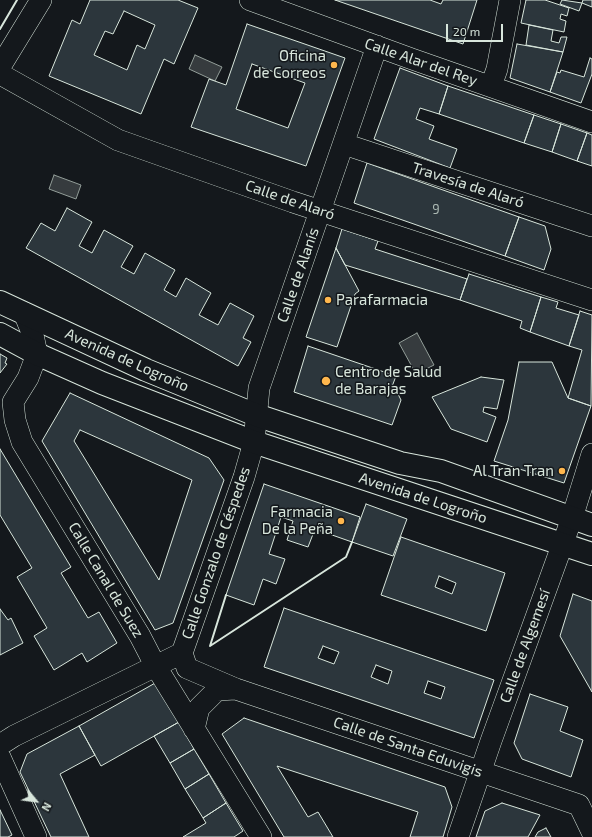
<!DOCTYPE html>
<html>
<head>
<meta charset="utf-8">
<style>
	body { margin:0 }
	#map { position:relative; width:592px; height:837px; overflow:hidden; background:#14181c; font-family:"Exo 2",sans-serif }
	canvas { display:block }
	.north { position:absolute; left:16px; top:781px; width:40px; height:40px; -webkit-text-stroke:3px #14181c; paint-order:stroke; rotate:119deg; font-size:11px; font-weight:700; line-height:16px; text-align:center; color:#d8e6dc }
	.north::after { content:''; display:block; margin:auto; width:14px; height:18px; background:#d8e6dc; clip-path:polygon(50% 0,100% 100%,50% 72%,0 100%) }
	.scale { position:absolute; left:446px; top:24px; width:57px; height:18px; box-sizing:border-box; border:2px solid #d8e6dc; border-top:0; padding-left:5px; font-size:12px; line-height:14px; white-space:nowrap; color:#d8e6dc; -webkit-text-stroke:3px #14181c; paint-order:stroke }
</style>
</head>
<body>
<div id="map">
<canvas width="592" height="837"></canvas>
<div class="north">N</div>
<div class="scale">20 m</div>
</div>
<script>
const c = document.querySelector('canvas').getContext('2d');
c.lineJoin = 'round';
function fillPath(path, color) { c.fillStyle = color; c.fill(path, 'evenodd'); }
const shape = rows => new Path2D(rows.map(r => 'M' + r).join(''));
function trace(path, color, width, dash) { c.strokeStyle = color; c.lineWidth = width; c.lineCap = dash ? 'butt' : 'round'; c.setLineDash(dash || []); c.stroke(path); }
function label(font, color, halo, rows, align = 'center') {
  c.font = font + ' "Exo 2",sans-serif'; c.lineWidth = 3; c.setLineDash([]); c.textBaseline = 'middle'; c.strokeStyle = halo; c.fillStyle = color; for (const [text, x, y, turn = 0] of rows) {
    c.save(); c.translate(x, y); c.rotate((+turn || 0) * Math.PI / 180); c.textAlign = isNaN(turn) ? turn : align; if (halo) c.strokeText(text, 0, 0); c.fillText(text, 0, 0); c.restore();
  }
}
const water = shape([
	[195,55,222,67,215,81,189,69,195,55],
	[54,175,81,185,76,199,49,189,54,175],
	[417,333,434,365,416,374,399,343,417,333]
]);
const building = shape([
	[90,0,178,0,198,8,174,64,164,59,141,114,49,76,72,20,80,24,90,0],
	[124,11,155,25,145,49,137,45,127,70,94,55,105,31,113,34,124,11],
	[335,0,430,0,441,4,443,0,477,0,463,44,335,0],
	[526,0,545,0,569,8,567,16,561,14,560,19,566,21,564,32,521,23,526,0],
	[562,0,582,3,579,11,560,4,562,0],
	[583,0,592,0,592,7,582,3,583,0],
	[247,24,345,58,306,166,191,127,209,79,226,85,247,24],
	[252,64,305,83,288,128,236,109,252,64],
	[529,25,553,30,551,41,559,43,561,37,567,37,563,52,526,45,529,25],
	[517,44,563,52,550,92,510,78,517,44],
	[590,58,592,59,592,74,581,103,550,92,557,72,560,73,561,70,584,77,590,58],
	[400,68,448,86,439,114,420,108,416,119,434,126,429,139,457,149,450,168,374,139,400,68],
	[448,86,534,115,524,143,439,114,448,86],
	[534,115,561,124,552,152,524,143,534,115],
	[561,124,587,133,577,161,552,152,561,124],
	[587,133,592,135,592,166,577,161,587,133],
	[367,163,519,217,505,256,354,203,367,163],
	[67,208,92,222,79,246,92,253,104,230,133,246,121,267,134,274,145,253,175,270,164,290,176,297,186,278,211,293,199,315,218,325,230,303,254,316,243,338,251,342,238,366,26,248,41,223,55,231,67,208],
	[519,217,545,226,551,249,544,270,505,256,519,217],
	[342,229,378,241,375,249,467,279,460,300,345,265,336,248,342,229],
	[336,248,359,291,355,294,337,347,306,337,336,248],
	[469,274,541,297,530,332,520,328,522,321,460,300,469,274],
	[541,297,558,302,556,308,579,315,569,346,530,332,541,297],
	[580,311,592,315,591,406,568,398,582,350,569,346,580,311],
	[308,346,396,376,390,392,396,390,401,400,392,425,294,392,308,346],
	[0,354,7,358,5,363,7,364,0,373,0,354],
	[519,362,552,362,568,398,591,406,564,483,494,461,508,420,519,362],
	[481,377,504,380,497,409,484,407,483,412,496,417,487,442,451,429,432,397,481,377],
	[70,393,209,458,224,480,173,623,155,630,42,441,70,393],
	[80,430,192,480,159,580,74,441,80,430],
	[0,449,71,567,61,573,88,618,99,612,117,643,87,662,82,653,54,670,34,636,47,628,17,577,32,568,0,515,0,449],
	[264,484,360,517,352,542,315,529,308,547,287,540,293,521,281,517,269,554,285,559,276,584,263,579,254,605,226,595,264,484],
	[366,504,407,519,393,556,352,542,366,504],
	[401,537,505,573,486,631,381,595,401,537],
	[439,576,456,583,452,594,435,587,439,576],
	[573,594,592,601,592,692,560,636,573,594],
	[284,608,494,680,474,738,264,667,284,608],
	[323,646,339,652,334,664,318,658,323,646],
	[376,665,392,671,388,684,371,677,376,665],
	[428,681,445,687,441,699,424,693,428,681],
	[0,609,8,620,11,618,23,643,0,655,0,609],
	[157,682,179,722,101,766,79,726,157,682],
	[530,694,568,707,560,731,583,740,571,777,522,759,514,743,530,694],
	[244,718,445,787,452,807,443,837,410,837,418,812,277,766,308,817,318,812,333,837,284,837,222,734,244,718],
	[179,722,194,749,170,763,154,736,179,722],
	[79,726,95,755,60,774,89,837,51,837,20,772,27,754,79,726],
	[194,749,209,774,185,789,170,763,194,749],
	[209,774,226,803,203,818,185,789,209,774],
	[226,803,243,831,234,837,183,837,206,823,203,818,226,803],
	[502,803,540,815,528,837,476,837,485,811,502,803],
	[0,810,12,835,8,837,0,837,0,810],
	[546,828,551,837,535,837,538,832,546,828]
]);
const minor = shape([
	[250,0,412,59,592,122],
	[0,67,41,0],
	[0,74,118,140,293,202,592,300],
	[491,86,497,69,510,0],
	[344,144,592,226],
	[24,313,33,335,37,354,28,378,13,402,15,420,22,442,140,636,155,665,261,837],
	[182,653,187,668,236,689,579,805,592,832],
	[194,729,199,708,217,690,236,689],
	[0,745,14,736,182,653,244,477,254,442,259,388,377,46],
	[0,757,36,837],
	[458,837,491,741,572,518,592,454]
]);
const major = shape([
	[0,302,146,370,256,415,400,463,441,471,592,525],
	[0,334,37,354,102,383,254,442,592,554]
]);
const wall = shape([
	[0,29,17,0],
	[226,595,210,646,346,557,352,542]
]);
const markers = [
	[334,65,4,"#ffb74d"],
	[328,300,4,"#ffb74d"],
	[326,381,5,"#ffb74d"],
	[562,471,4,"#ffb74d"],
	[341,521,4,"#ffb74d"]
];
const numberNames = [
	["9",436,210]
];
const poiNames = [
	["Oficina",326,56],
	["de Correos",326,73],
	["Parafarmacia",336,300,"left"],
	["Centro de Salud",335,372,"left"],
	["de Barajas",335,389,"left"],
	["Al Tran Tran",554,471],
	["Farmacia",333,512],
	["De la Peña",333,529]
];
const streetNames = [
	["Calle Alar del Rey",421,62,19],
	["Travesía de Alaró",468,185,18],
	["Calle de Alaró",290,200,19],
	["Calle de Alanís",298,275,-71],
	["Avenida de Logroño",127,360,24],
	["Avenida de Logroño",423,498,18],
	["Calle Gonzalo de Céspedes",216,553,-71],
	["Calle Canal de Suez",106,580,59],
	["Calle de Algemesí",525,646,-70],
	["Calle de Santa Eduvigis",408,747,19]
];
fillPath(water, '#363b3e');
trace(water, '#939e99', 1);
fillPath(building, '#2c363c');
trace(building, '#d8e6dc', 1);
trace(minor, '#d8e6dc', 22);
trace(major, '#d8e6dc', 24);
trace(minor, '#14181c', 21);
trace(major, '#14181c', 22);
trace(wall, '#d8e6dc', 2);
for (const [x, y, r, color] of markers) { const dot = new Path2D(); dot.arc(x, y, r, 0, 2 * Math.PI); c.fillStyle = color; c.fill(dot); trace(dot, '#14181c', 1.5); }
label('13px', '#adbab4', null, numberNames);
label('15px', '#d8e6dc', '#14181c', poiNames, 'right');
label('15px', '#d8e6dc', '#14181c', streetNames);
</script>
</body>
</html>
